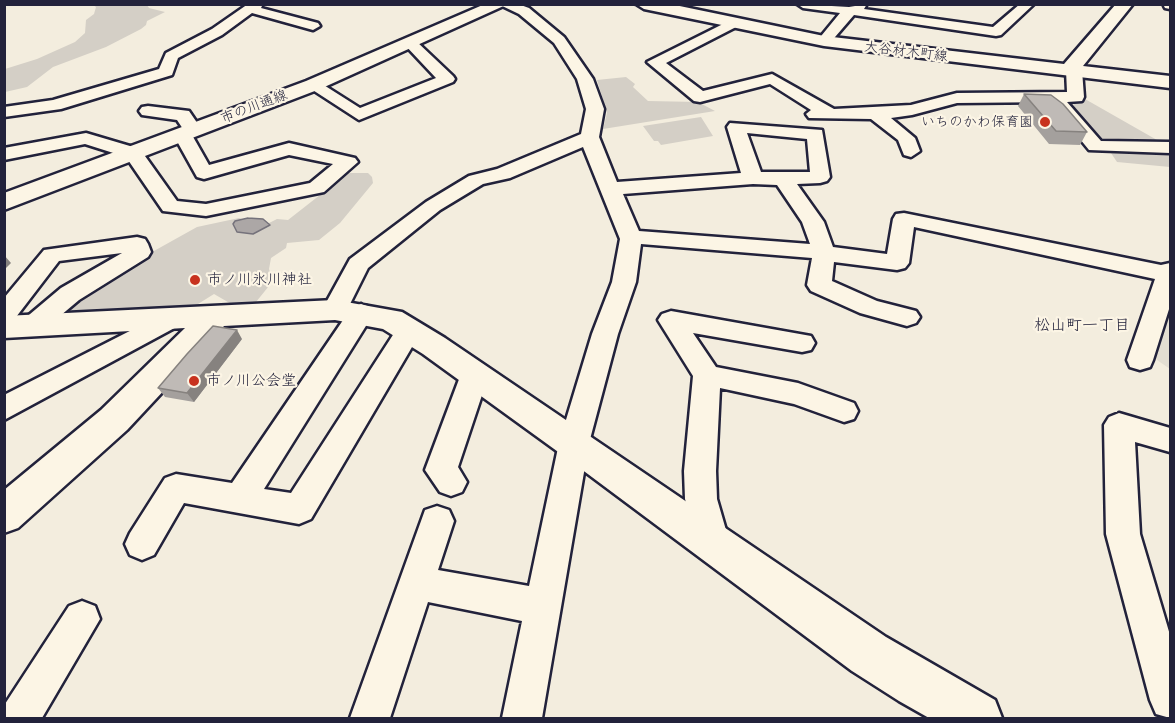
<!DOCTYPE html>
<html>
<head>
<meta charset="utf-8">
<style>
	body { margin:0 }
	#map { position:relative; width:1175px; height:723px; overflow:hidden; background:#f3edde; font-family:"Shantell Sans",sans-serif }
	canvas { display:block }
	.frame { position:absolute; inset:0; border:6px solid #22223b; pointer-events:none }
</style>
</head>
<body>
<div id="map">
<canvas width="1175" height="723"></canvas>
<div class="frame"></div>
</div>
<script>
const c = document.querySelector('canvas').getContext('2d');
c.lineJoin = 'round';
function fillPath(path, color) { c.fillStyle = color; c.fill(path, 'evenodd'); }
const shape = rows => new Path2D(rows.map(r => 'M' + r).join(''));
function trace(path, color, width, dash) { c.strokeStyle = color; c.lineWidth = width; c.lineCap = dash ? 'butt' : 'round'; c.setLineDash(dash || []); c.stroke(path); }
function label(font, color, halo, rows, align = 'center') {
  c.font = font + ' "Shantell Sans","Klee One",sans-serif'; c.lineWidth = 4.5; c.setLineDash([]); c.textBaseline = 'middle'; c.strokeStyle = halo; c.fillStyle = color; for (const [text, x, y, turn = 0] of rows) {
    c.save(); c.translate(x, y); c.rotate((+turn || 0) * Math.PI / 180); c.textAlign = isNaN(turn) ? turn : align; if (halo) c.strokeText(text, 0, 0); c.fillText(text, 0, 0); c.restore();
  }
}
const built = shape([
	[1170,304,1170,369,1157,360,1152,352]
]);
const green = shape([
	[93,5,147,5,149,8,165,12,147,21,146,25,141,29,106,47,53,67,27,87,5,92,5,69,37,59,75,42,85,33,86,20,94,14,96,7],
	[626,77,635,84,633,87,648,101,698,102,715,111,603,129,607,113,597,80],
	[1082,98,1085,99,1164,144,1100,141,1072,110,1075,102],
	[701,117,713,136,661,145,658,141,654,141,643,126],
	[1111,149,1170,151,1170,167,1117,162,1109,150],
	[348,173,368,173,372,177,373,183,340,223,319,240,287,243,286,248,271,258,269,269,273,281,256,302,233,305,214,294,190,309,78,315,68,308,74,300,136,261,197,227,239,218,263,226,277,219,288,220]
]);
const water = shape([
	[248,218,263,219,270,225,253,234,237,232,233,224,235,221,248,218]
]);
const street = shape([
	[248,4,263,4,261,8,318,23,320,26,313,30,252,13,222,35,178,58,172,75,61,109,4,117,4,107,53,100,159,69,166,53,212,29,248,4],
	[498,4,518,4,529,8,564,37,593,79,604,109,599,137,617,182,741,173,727,127,730,123,822,130,830,177,827,181,820,183,797,184,824,222,833,247,887,254,893,219,896,214,904,213,1161,265,1170,263,1170,306,1153,360,1150,367,1140,370,1130,367,1127,360,1155,279,914,227,909,263,905,268,897,270,834,262,832,281,877,301,916,311,920,317,916,323,907,326,860,313,811,291,807,285,812,258,641,244,636,282,618,334,589,443,542,718,502,718,522,621,428,602,390,718,350,718,425,510,437,506,449,510,454,521,438,570,529,586,559,443,592,334,612,282,620,239,583,147,510,178,483,184,440,210,368,268,344,316,335,318,326,316,322,310,350,259,426,202,469,176,497,169,581,134,586,109,577,79,554,43,519,14,498,4],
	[747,133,807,139,810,172,761,172,747,133],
	[753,184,777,185,802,222,810,244,639,231,623,194,753,184],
	[797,4,849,7,867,4,864,9,993,27,1020,4,1034,4,1001,35,996,36,854,15,829,44,824,45,817,41,840,13,803,8,797,4],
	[1163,4,1170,4,1170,9,1165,8,1163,4],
	[733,19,740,23,738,26,666,63,703,91,772,74,834,109,911,105,957,93,1067,92,1066,70,1074,65,1082,70,1084,97,1082,101,1067,102,1101,141,1170,142,1170,153,1089,150,1053,106,1057,102,957,103,912,115,891,118,915,138,920,151,911,157,904,155,898,140,871,119,809,118,806,114,811,110,770,84,700,102,694,101,647,62,733,19],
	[411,40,416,41,453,76,455,79,453,82,359,120,305,85,307,82,319,82,360,108,436,78,404,44,411,40],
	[148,106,189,111,202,130,199,134,192,135,209,165,289,143,355,158,358,162,324,192,206,216,163,211,126,157,85,144,4,160,4,148,86,133,140,149,177,201,206,204,310,183,333,164,289,155,204,179,197,177,173,134,176,130,183,129,177,120,142,115,139,111,142,107,148,106],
	[137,237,145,239,148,244,151,252,148,257,79,300,41,332,32,335,23,332,19,326,23,320,61,288,122,253,59,261,13,321,4,323,4,298,44,250,137,237],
	[361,304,370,307,374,313,264,489,291,493,400,324,409,321,418,324,422,330,311,519,299,524,184,503,154,555,142,560,130,555,125,544,130,533,165,478,176,474,232,483,352,307,361,304],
	[171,310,180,313,184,319,180,325,4,420,4,395,171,310],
	[671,311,811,336,815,343,811,350,802,352,693,333,716,367,798,383,854,403,858,411,854,419,844,422,794,404,720,388,716,471,717,499,730,544,725,555,713,560,701,555,685,499,684,471,693,376,658,320,662,314,671,311],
	[475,364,485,367,489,374,458,467,467,482,462,492,451,496,440,492,425,470,461,374,465,367,475,364],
	[1119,413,1170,428,1170,452,1135,442,1140,534,1170,635,1170,718,1156,714,1150,700,1106,534,1104,425,1109,417,1119,413],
	[82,601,95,606,100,619,42,718,4,718,5,704,69,606,82,601]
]);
const secondary = shape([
	[485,4,508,4,320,89,4,210,4,193,306,81,485,4],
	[636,4,670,4,824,36,1064,64,1116,4,1133,4,1083,66,1170,76,1170,88,824,46,644,9,636,4],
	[335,300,402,312,445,338,886,637,995,700,1002,718,929,718,899,701,852,671,561,454,423,354,383,329,335,320,224,326,127,430,18,528,4,533,4,490,101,410,185,328,4,338,4,316,335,300]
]);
const wall = shape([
	[1024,94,1087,132,1080,145,1049,144,1018,106],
	[242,339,194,402,165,397,158,388]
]);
const shadedWall = shape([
	[4,255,11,263,4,270],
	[237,330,242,339,194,402,187,393]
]);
const building = shape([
	[1024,94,1051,95,1063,104,1087,132,1056,131,1024,94],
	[213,326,237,330,187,393,158,388,187,354,213,326]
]);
const markers = [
	[1045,122,6,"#c8321e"],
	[195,280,6,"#c8321e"],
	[194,381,6,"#c8321e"]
];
const farStreetnames = [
	["大谷材木町線",906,52,7],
	["市の川通線",254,107,-21]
];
const farPoinames = [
	["いちのかわ保育園",1033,122]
];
const poiNames = [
	["市ノ川氷川神社",207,280],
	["市ノ川公会堂",206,381]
];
const neighbourhoodNames = [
	["松山町一丁目",1082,326]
];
fillPath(built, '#e3ded2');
fillPath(green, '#d4cfc6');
fillPath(water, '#aca7a6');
trace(water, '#75727b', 1.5);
trace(street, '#22223b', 5);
trace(secondary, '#22223b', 5);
fillPath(street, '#fcf5e5');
fillPath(secondary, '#fcf5e5');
fillPath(wall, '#a4a09d');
fillPath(shadedWall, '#86827f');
fillPath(building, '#bfbab6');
trace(building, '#86827f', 1.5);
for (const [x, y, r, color] of markers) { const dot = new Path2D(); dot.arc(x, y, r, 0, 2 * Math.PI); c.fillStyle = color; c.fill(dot); trace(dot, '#fcf5e5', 2); }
label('14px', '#22223b', '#fcf5e5', farStreetnames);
label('14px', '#22223b', '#fcf5e5', farPoinames, 'right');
label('15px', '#22223b', '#fcf5e5', poiNames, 'left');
label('16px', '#22223b', '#fcf5e5', neighbourhoodNames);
</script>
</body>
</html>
